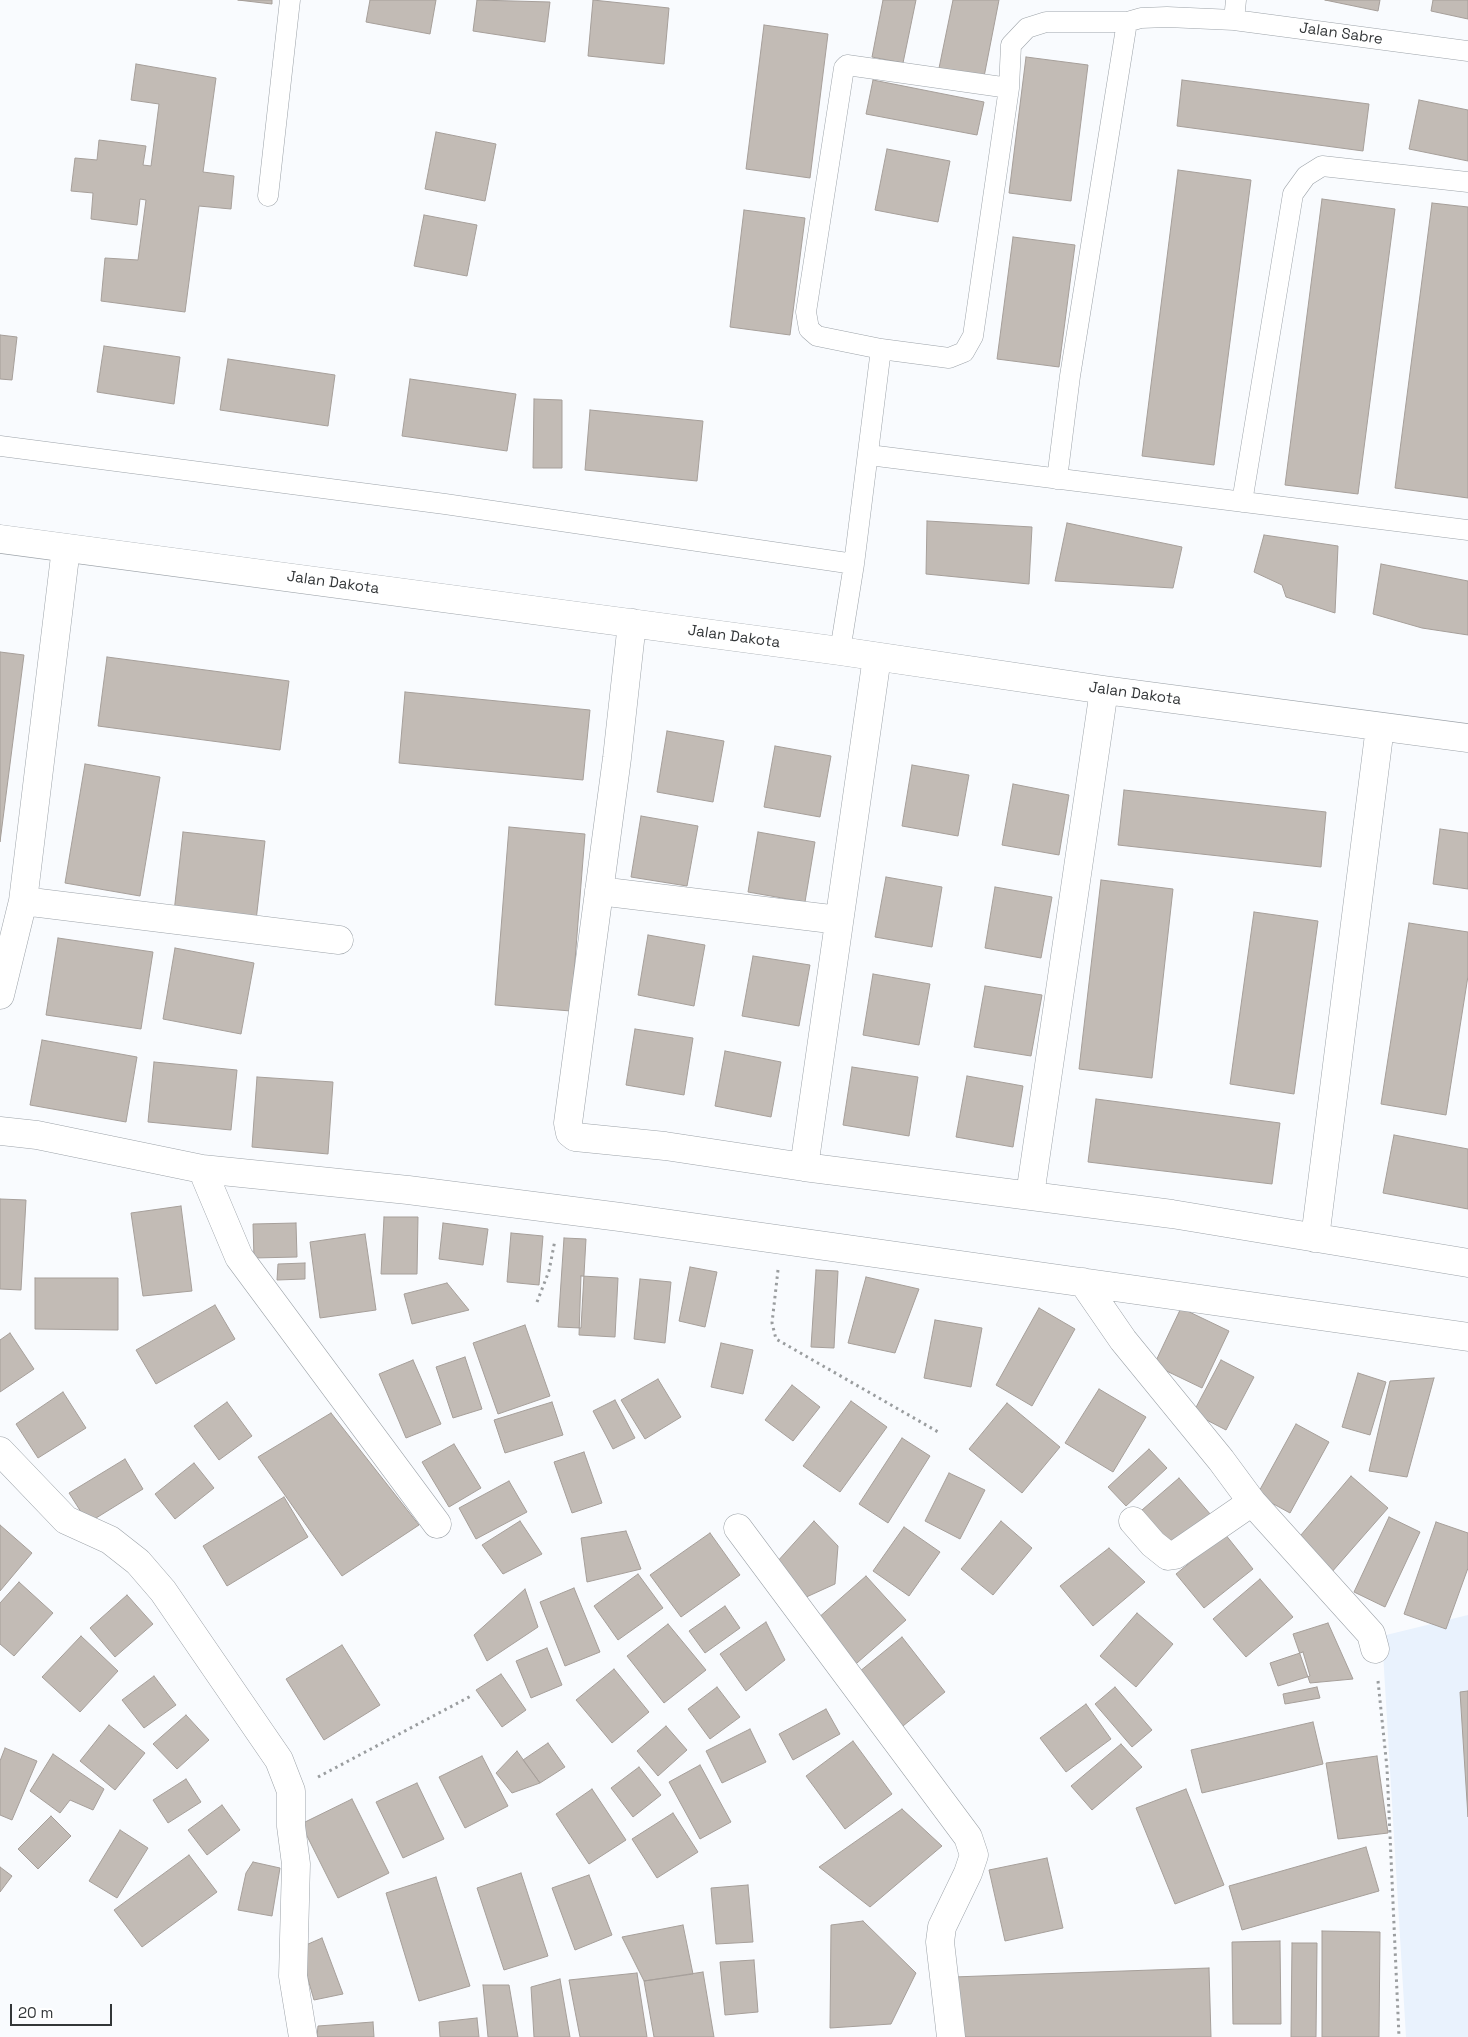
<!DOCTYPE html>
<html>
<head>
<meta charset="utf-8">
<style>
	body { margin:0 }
	#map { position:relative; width:1468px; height:2037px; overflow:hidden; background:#f9fbfe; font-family:"Space Grotesk",sans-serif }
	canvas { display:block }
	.scale { position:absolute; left:10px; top:2004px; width:102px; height:22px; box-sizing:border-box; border:2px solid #333638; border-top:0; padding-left:6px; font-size:15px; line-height:18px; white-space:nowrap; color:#333638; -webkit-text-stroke:4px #fff; paint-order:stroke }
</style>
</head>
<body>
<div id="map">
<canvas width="1468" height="2037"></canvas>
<div class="scale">20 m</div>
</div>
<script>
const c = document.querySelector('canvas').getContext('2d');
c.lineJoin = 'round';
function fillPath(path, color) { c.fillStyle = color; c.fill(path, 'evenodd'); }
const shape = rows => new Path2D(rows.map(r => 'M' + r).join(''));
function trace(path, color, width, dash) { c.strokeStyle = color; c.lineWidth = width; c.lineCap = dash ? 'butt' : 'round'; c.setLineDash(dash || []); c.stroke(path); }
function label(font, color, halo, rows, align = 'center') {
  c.font = font + ' "Space Grotesk",sans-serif'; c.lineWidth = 5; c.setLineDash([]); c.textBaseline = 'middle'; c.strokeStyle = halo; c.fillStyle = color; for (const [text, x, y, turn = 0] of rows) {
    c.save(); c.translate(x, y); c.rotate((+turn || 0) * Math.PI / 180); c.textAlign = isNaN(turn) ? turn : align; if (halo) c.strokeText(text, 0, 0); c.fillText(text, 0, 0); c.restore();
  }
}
const built = shape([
	[1468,1615,1468,2037,1406,2037,1382,1636]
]);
const building = shape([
	[238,0,272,0,272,4,238,0],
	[370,0,436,0,430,34,366,22,370,0],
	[477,0,550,2,545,42,473,31,477,0],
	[593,0,669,8,664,64,588,56,593,0],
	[883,0,916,0,903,63,872,57,883,0],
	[953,0,999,0,983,82,938,73,953,0],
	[1325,0,1380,0,1378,11,1325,0],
	[1433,0,1468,0,1468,19,1431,11,1433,0],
	[764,25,828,34,810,178,746,169,764,25],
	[1026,57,1088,65,1071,201,1009,193,1026,57],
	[136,64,216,78,203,172,234,176,231,209,199,206,185,312,101,301,105,258,138,260,146,200,140,199,137,225,91,219,93,193,71,191,75,158,97,160,99,140,146,146,143,165,151,166,159,104,131,100,136,64],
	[873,80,984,102,977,135,866,114,873,80],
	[1182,80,1369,104,1363,151,1177,126,1182,80],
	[1419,100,1468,110,1468,161,1409,149,1419,100],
	[436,132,496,144,485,201,425,189,436,132],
	[887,149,950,161,938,222,875,210,887,149],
	[1178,170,1251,180,1214,465,1142,456,1178,170],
	[1322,199,1395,209,1358,494,1285,485,1322,199],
	[1432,203,1468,207,1468,498,1395,488,1432,203],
	[744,210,805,218,790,335,730,327,744,210],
	[424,215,477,225,467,276,414,266,424,215],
	[1013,237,1075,245,1059,367,997,359,1013,237],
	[0,335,17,337,12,380,0,379,0,335],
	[104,346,180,357,174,404,97,392,104,346],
	[228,359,335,375,328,426,220,410,228,359],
	[410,379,516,394,507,451,402,436,410,379],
	[534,399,562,400,562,468,533,468,534,399],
	[590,410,703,421,697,481,585,470,590,410],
	[927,521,1032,527,1029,584,926,574,927,521],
	[1067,523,1182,547,1173,588,1055,581,1067,523],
	[1264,535,1338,546,1335,613,1286,597,1282,585,1254,572,1264,535],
	[1381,564,1468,581,1468,635,1422,628,1373,614,1381,564],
	[0,652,24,655,0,842,0,652],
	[107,657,289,681,280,750,98,726,107,657],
	[405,692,590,710,583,780,399,763,405,692],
	[667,731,724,741,713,802,657,792,667,731],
	[775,746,831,756,820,817,764,807,775,746],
	[85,764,160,777,140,896,65,883,85,764],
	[912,765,969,775,958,836,902,826,912,765],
	[1013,784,1069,795,1059,855,1002,845,1013,784],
	[1124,790,1326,812,1321,867,1118,845,1124,790],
	[641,816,698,826,687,886,631,877,641,816],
	[509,827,585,834,571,1011,495,1005,509,827],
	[1440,829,1468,833,1468,889,1433,884,1440,829],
	[183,832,265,841,256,921,174,912,183,832],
	[758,832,815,842,805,902,748,892,758,832],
	[886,877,942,887,932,947,875,937,886,877],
	[1101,880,1173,889,1152,1078,1079,1069,1101,880],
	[995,887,1052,897,1041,958,985,948,995,887],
	[1254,912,1318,921,1294,1094,1230,1084,1254,912],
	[1409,923,1468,932,1468,976,1446,1115,1381,1104,1409,923],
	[648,935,705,945,694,1006,638,995,648,935],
	[58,938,153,952,141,1029,46,1015,58,938],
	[175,948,254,963,241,1034,163,1019,175,948],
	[753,956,810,965,799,1026,742,1016,753,956],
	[873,974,930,984,919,1045,863,1035,873,974],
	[985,986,1042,995,1031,1056,974,1047,985,986],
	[635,1029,693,1038,684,1095,626,1085,635,1029],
	[42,1040,137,1057,126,1122,30,1105,42,1040],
	[725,1051,781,1062,771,1117,715,1106,725,1051],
	[154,1062,237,1070,231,1130,148,1122,154,1062],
	[852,1067,918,1077,909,1136,843,1125,852,1067],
	[967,1076,1023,1086,1013,1147,956,1137,967,1076],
	[257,1077,333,1082,328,1154,252,1147,257,1077],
	[1096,1099,1280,1123,1272,1184,1088,1162,1096,1099],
	[1394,1135,1468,1149,1468,1209,1383,1193,1394,1135],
	[0,1199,26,1200,21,1290,0,1289,0,1199],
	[181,1206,192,1291,143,1296,131,1213,181,1206],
	[384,1217,418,1217,417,1274,381,1274,384,1217],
	[296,1223,297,1257,254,1258,253,1224,296,1223],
	[443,1223,488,1229,483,1265,439,1259,443,1223],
	[511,1233,543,1236,539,1285,507,1282,511,1233],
	[365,1234,376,1310,320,1318,310,1242,365,1234],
	[564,1238,586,1239,581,1328,558,1327,564,1238],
	[305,1263,305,1279,277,1280,278,1264,305,1263],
	[690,1267,717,1272,705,1327,679,1321,690,1267],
	[816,1270,838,1271,834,1348,811,1347,816,1270],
	[581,1276,618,1278,615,1337,579,1335,581,1276],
	[866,1277,919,1289,895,1353,848,1343,866,1277],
	[35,1278,118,1278,118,1330,35,1329,35,1278],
	[640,1279,671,1282,665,1343,634,1339,640,1279],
	[447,1283,469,1310,412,1324,404,1294,447,1283],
	[215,1305,235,1339,156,1384,136,1350,215,1305],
	[1039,1308,1075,1329,1032,1406,996,1385,1039,1308],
	[1181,1308,1229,1331,1202,1388,1154,1365,1181,1308],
	[935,1320,982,1328,971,1387,924,1378,935,1320],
	[525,1325,550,1396,498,1414,473,1343,525,1325],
	[10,1333,34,1369,0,1392,0,1340,10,1333],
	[721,1343,753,1350,743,1394,711,1387,721,1343],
	[465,1357,482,1409,453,1418,436,1367,465,1357],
	[413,1360,441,1424,406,1438,379,1374,413,1360],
	[1221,1360,1254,1377,1226,1430,1193,1413,1221,1360],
	[1358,1373,1386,1382,1370,1435,1342,1427,1358,1373],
	[1434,1378,1407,1477,1369,1471,1390,1381,1434,1378],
	[658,1379,681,1417,645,1439,621,1400,658,1379],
	[792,1385,820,1407,793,1441,765,1420,792,1385],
	[1099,1389,1146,1417,1113,1472,1065,1443,1099,1389],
	[63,1392,86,1428,38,1458,16,1424,63,1392],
	[615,1400,635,1438,613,1449,593,1411,615,1400],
	[851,1401,887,1427,840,1492,803,1466,851,1401],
	[227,1402,252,1436,219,1460,194,1426,227,1402],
	[552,1402,563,1435,505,1453,494,1420,552,1402],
	[1007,1403,1060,1447,1022,1493,969,1449,1007,1403],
	[331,1413,419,1525,342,1576,258,1457,331,1413],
	[1296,1424,1329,1442,1290,1513,1257,1495,1296,1424],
	[902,1438,930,1456,888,1523,859,1504,902,1438],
	[454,1444,481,1488,449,1507,422,1462,454,1444],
	[1149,1449,1167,1468,1126,1506,1108,1487,1149,1449],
	[584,1452,602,1503,572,1513,554,1462,584,1452],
	[125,1459,143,1489,88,1523,69,1493,125,1459],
	[194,1463,214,1488,175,1519,155,1494,194,1463],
	[949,1473,985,1490,960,1539,925,1521,949,1473],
	[1351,1476,1388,1508,1331,1573,1295,1542,1351,1476],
	[1179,1478,1211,1515,1167,1553,1135,1516,1179,1478],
	[509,1481,527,1512,476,1539,459,1508,509,1481],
	[284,1497,308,1537,227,1586,203,1546,284,1497],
	[1389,1517,1420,1532,1385,1607,1354,1592,1389,1517],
	[520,1521,542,1554,503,1574,482,1545,520,1521],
	[814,1521,838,1546,835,1584,802,1599,776,1563,814,1521],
	[1001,1521,1032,1548,993,1595,961,1569,1001,1521],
	[1436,1522,1468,1533,1468,1568,1446,1629,1404,1614,1436,1522],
	[0,1525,32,1553,0,1591,0,1525],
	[904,1527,940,1552,909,1596,873,1571,904,1527],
	[626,1531,641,1569,587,1582,581,1538,626,1531],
	[710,1533,740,1575,681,1617,650,1575,710,1533],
	[1225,1534,1253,1569,1204,1608,1176,1574,1225,1534],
	[1109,1548,1145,1582,1093,1626,1060,1586,1109,1548],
	[638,1574,663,1608,618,1640,594,1606,638,1574],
	[866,1576,906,1620,849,1670,809,1626,866,1576],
	[1260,1579,1293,1617,1246,1657,1213,1619,1260,1579],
	[19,1582,53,1613,14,1656,0,1644,0,1603,19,1582],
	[574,1588,600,1652,565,1666,540,1602,574,1588],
	[525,1589,538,1627,487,1661,474,1635,525,1589],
	[127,1595,153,1624,115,1657,90,1628,127,1595],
	[725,1606,740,1628,705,1653,689,1631,725,1606],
	[1137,1613,1173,1644,1136,1687,1100,1656,1137,1613],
	[766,1622,785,1660,746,1691,720,1654,766,1622],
	[1328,1623,1353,1679,1310,1683,1293,1634,1328,1623],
	[668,1624,706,1670,664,1703,627,1656,668,1624],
	[81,1636,118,1671,80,1712,42,1677,81,1636],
	[902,1637,945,1692,898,1730,854,1676,902,1637],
	[342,1645,380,1705,324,1740,286,1679,342,1645],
	[547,1648,562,1685,531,1698,516,1661,547,1648],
	[1303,1652,1310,1676,1278,1686,1270,1663,1303,1652],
	[614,1669,649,1712,612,1743,576,1700,614,1669],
	[501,1674,526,1710,502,1727,476,1690,501,1674],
	[154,1676,176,1705,144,1728,122,1700,154,1676],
	[717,1687,740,1717,710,1739,688,1709,717,1687],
	[1115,1687,1152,1730,1132,1747,1095,1704,1115,1687],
	[1317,1687,1320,1698,1285,1704,1283,1694,1317,1687],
	[1468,1691,1468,1817,1460,1692,1468,1691],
	[1086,1704,1111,1739,1066,1772,1040,1738,1086,1704],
	[826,1709,840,1734,793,1760,779,1734,826,1709],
	[186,1715,209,1740,177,1769,153,1744,186,1715],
	[1313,1722,1323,1764,1202,1793,1191,1750,1313,1722],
	[109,1725,145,1753,115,1790,80,1761,109,1725],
	[666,1726,687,1750,658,1776,637,1751,666,1726],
	[750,1729,766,1762,722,1783,706,1751,750,1729],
	[853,1741,892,1794,845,1829,806,1776,853,1741],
	[548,1743,565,1767,540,1783,523,1760,548,1743],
	[1121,1744,1142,1767,1092,1810,1071,1786,1121,1744],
	[5,1748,37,1761,12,1820,0,1815,0,1761,5,1748],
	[517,1751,540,1783,512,1793,496,1773,517,1751],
	[53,1754,104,1789,93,1810,70,1800,60,1813,30,1791,53,1754],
	[482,1756,508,1806,465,1828,439,1777,482,1756],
	[1377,1756,1388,1833,1338,1839,1326,1763,1377,1756],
	[700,1765,731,1822,700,1839,669,1782,700,1765],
	[639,1767,661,1795,633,1817,611,1788,639,1767],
	[186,1779,201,1802,168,1823,153,1800,186,1779],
	[417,1783,444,1839,403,1858,376,1802,417,1783],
	[592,1789,626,1840,589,1864,556,1814,592,1789],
	[1186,1789,1224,1885,1175,1904,1136,1808,1186,1789],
	[352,1799,389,1873,338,1898,301,1824,352,1799],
	[222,1805,240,1830,207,1855,188,1830,222,1805],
	[902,1809,942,1846,870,1907,819,1867,902,1809],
	[673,1813,698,1852,657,1878,632,1839,673,1813],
	[51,1816,71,1836,38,1869,18,1849,51,1816],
	[120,1830,148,1848,117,1898,89,1881,120,1830],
	[1366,1847,1379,1891,1242,1930,1229,1886,1366,1847],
	[189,1855,217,1892,142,1947,114,1910,189,1855],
	[1047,1858,1063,1928,1005,1941,989,1870,1047,1858],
	[253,1862,280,1868,272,1916,238,1910,246,1873,253,1862],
	[0,1867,12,1876,0,1892,0,1867],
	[521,1873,548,1956,504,1970,477,1888,521,1873],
	[589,1875,612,1935,575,1950,552,1888,589,1875],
	[436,1877,470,1986,419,2001,386,1893,436,1877],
	[748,1885,753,1942,716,1944,711,1888,748,1885],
	[863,1921,916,1973,891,2024,830,2028,831,1925,863,1921],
	[683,1925,693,1974,644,1981,622,1937,683,1925],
	[1322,1931,1380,1932,1379,2037,1322,2037,1322,1931],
	[322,1938,343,1994,314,2000,299,1948,322,1938],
	[1280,1941,1281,2024,1233,2024,1232,1942,1280,1941],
	[1292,1943,1317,1943,1316,2037,1291,2037,1292,1943],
	[754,1960,758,2012,725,2015,720,1962,754,1960],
	[1209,1968,1211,2037,955,2037,953,1977,1209,1968],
	[703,1972,714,2037,654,2037,644,1981,703,1972],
	[637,1973,647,2037,580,2037,569,1980,637,1973],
	[560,1979,570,2037,534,2037,531,1987,560,1979],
	[483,1985,509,1985,518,2037,488,2037,483,1985],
	[477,2018,479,2037,440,2037,439,2022,477,2018],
	[373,2022,374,2037,317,2037,318,2026,373,2022]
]);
const path = shape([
	[778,1270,772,1323,776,1339,940,1433],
	[537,1302,549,1271,555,1240],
	[1378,1681,1387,1768,1399,2037],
	[318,1777,471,1696]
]);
const lane = shape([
	[1236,0,1234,20,1468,51],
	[268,196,290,0],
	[881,349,817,336,809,329,806,312,844,68,847,65,1009,88],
	[0,446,445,504,854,564],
	[869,455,1468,530],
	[1057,479,1070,376,1127,22,1141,18,1167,17,1234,20],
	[1242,502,1293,194,1306,176,1322,166,1468,182],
	[840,651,854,564,881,349,949,358,964,352,973,336,1009,88,1011,45,1027,28,1046,22,1127,22]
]);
const street = shape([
	[0,539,840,651,1104,690,1468,738],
	[632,623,617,758,568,1123,570,1133,575,1137,665,1146,804,1167,1172,1214,1468,1263],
	[599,891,839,920],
	[23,901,339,940],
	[0,995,23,901,66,548],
	[0,1131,37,1135,202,1169,408,1190,620,1217,1468,1337],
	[804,1167,877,657],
	[202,1169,239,1257,437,1524],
	[1030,1195,1104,690],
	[1315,1238,1380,727],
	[1083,1282,1123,1340,1221,1460,1252,1502,1371,1634,1375,1649],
	[0,1451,66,1520,110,1540,138,1562,163,1591,279,1760,291,1791,291,1826,296,1864,293,1976,303,2037],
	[1133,1521,1153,1544,1168,1556,1175,1555,1252,1502],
	[738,1528,968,1837,974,1855,968,1873,942,1927,940,1942,951,2037]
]);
const streetNames = [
	["Jalan Sabre",1341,34,8],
	["Jalan Dakota",333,583,8],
	["Jalan Dakota",734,637,8],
	["Jalan Dakota",1135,694,8]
];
fillPath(built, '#e9f2fd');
fillPath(building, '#c2bbb5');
trace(building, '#a69f9a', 1);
trace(lane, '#9da3a9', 21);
trace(street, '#9da3a9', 29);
trace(path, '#9a9d9f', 3, [2.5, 4]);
trace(lane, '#fff', 20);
trace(street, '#fff', 28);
label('15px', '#333638', '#fff', streetNames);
</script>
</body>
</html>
